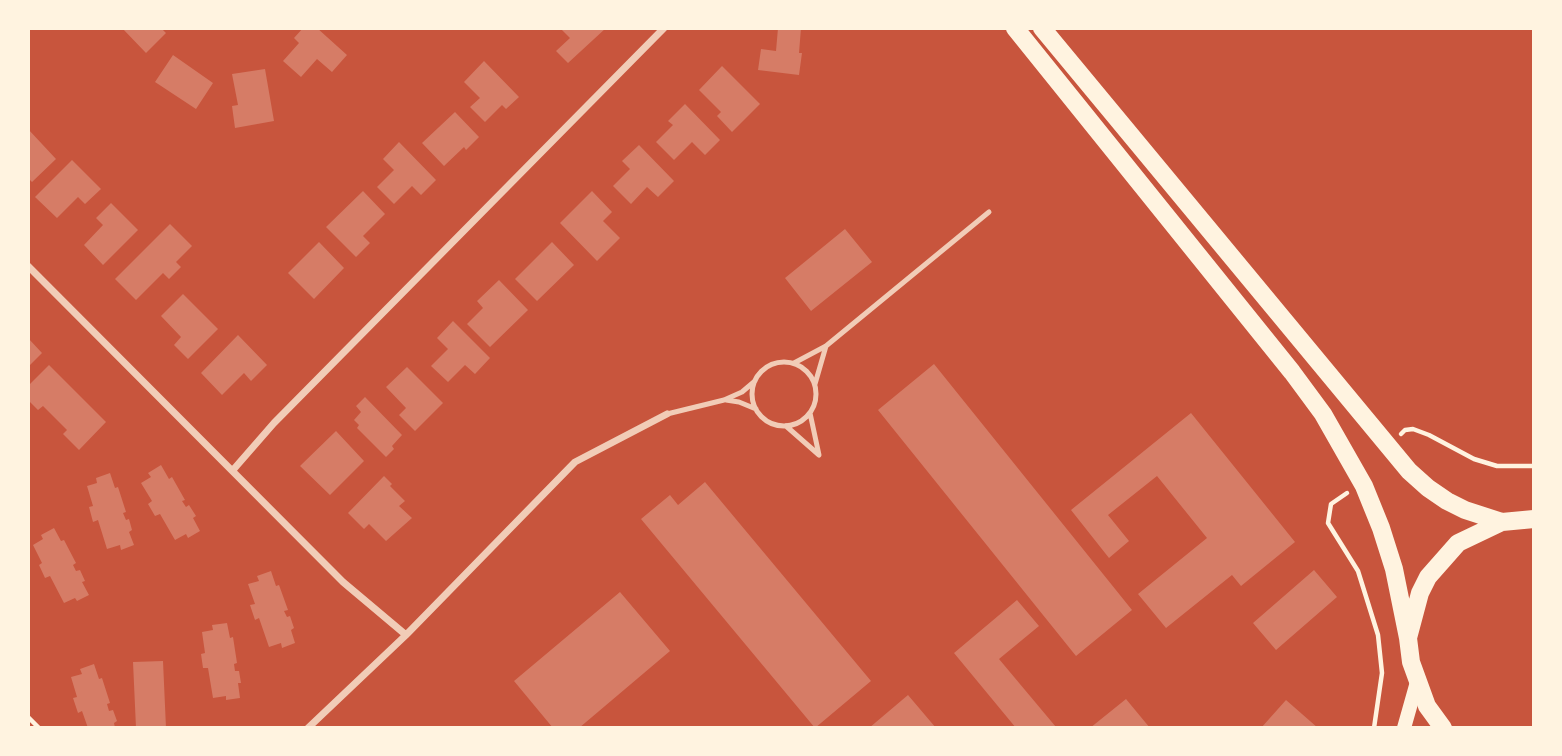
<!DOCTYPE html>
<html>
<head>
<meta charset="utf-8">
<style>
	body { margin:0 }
	#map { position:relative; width:1562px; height:756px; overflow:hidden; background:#c8553d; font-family:Commissioner,sans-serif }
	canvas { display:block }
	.frame { position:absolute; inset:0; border:30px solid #fff3e0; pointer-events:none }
</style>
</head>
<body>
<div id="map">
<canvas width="1562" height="756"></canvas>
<div class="frame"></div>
</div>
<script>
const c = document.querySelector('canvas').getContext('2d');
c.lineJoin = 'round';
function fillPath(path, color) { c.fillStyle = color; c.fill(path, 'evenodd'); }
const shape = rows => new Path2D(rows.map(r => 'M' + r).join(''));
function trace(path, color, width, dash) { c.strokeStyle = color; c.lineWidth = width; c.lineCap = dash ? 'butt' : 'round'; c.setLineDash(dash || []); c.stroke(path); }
const building = shape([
	[122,28,161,28,166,33,146,53],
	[303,28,317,28,347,55,332,72,317,59,301,77,283,61,299,43,294,38],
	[560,28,606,28,568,63,556,51,570,38],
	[778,28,801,28,799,53,802,53,799,75,758,70,761,49,776,51],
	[173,55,213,83,196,109,155,82],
	[484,61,519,97,506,109,502,105,485,122,470,107,480,98,464,82],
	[722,66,760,104,732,132,717,116,721,112,699,90],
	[265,69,274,121,235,128,232,106,238,105,232,74],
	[685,104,720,140,705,155,692,142,674,160,656,142,673,125,668,121],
	[455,112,479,137,466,150,464,147,444,166,422,143],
	[28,129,56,159,32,182,28,178],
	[399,142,436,180,421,195,412,186,394,204,377,187,394,170,383,159],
	[639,145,674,181,658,197,647,187,631,204,613,186,630,169,622,161],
	[72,160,101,189,85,204,78,197,57,218,35,197],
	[363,191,385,214,363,236,370,243,356,257,326,227],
	[592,191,612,212,603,221,620,238,597,261,560,223],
	[111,203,138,230,103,265,84,245,103,225,96,218],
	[170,224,192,246,176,262,181,267,169,279,163,273,136,300,115,279],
	[845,229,872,262,811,311,785,278],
	[319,242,344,268,314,299,288,273],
	[552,242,574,265,537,301,515,279],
	[499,280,528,310,490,347,467,324,483,308,477,301],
	[183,294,218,329,188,359,174,345,181,337,161,316],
	[453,321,490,358,475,374,465,365,448,382,431,366,448,349,437,338],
	[238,335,267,365,251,381,244,373,222,395,201,373],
	[28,338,42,353,28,367],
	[934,364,1132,610,1076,656,878,410],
	[49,365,106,422,79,450,63,434,67,430,43,406,38,410,28,400,28,386],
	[407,367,443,403,415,431,399,415,406,408,386,387],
	[365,397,402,435,392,446,394,449,386,457,357,428,359,425,354,420,361,412,356,406],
	[1191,413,1295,542,1241,586,1232,575,1166,628,1138,594,1207,538,1157,476,1108,515,1129,541,1109,558,1071,510],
	[336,431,364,461,330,495,300,466],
	[161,465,169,479,172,477,185,500,182,501,186,507,189,505,196,516,193,518,200,531,188,538,186,534,175,540,160,514,155,516,148,504,152,501,141,483,151,477,148,473],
	[110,473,115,488,118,487,126,512,123,513,126,520,129,519,132,530,129,532,134,545,121,550,120,545,107,549,98,520,93,522,89,507,93,506,87,486,97,483,96,478],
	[384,476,392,484,390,486,405,501,399,506,412,518,386,541,369,524,364,529,348,513],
	[705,482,871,681,815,728,641,519,670,495,678,505],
	[54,528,61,541,64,540,76,563,73,565,76,571,80,570,85,581,82,582,89,595,77,601,75,598,64,603,50,576,45,578,39,565,42,563,33,545,43,539,41,535],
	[1314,570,1337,597,1276,650,1253,623],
	[271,571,276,586,279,585,288,610,284,611,287,617,290,616,294,628,291,630,295,643,282,648,281,643,269,647,259,618,255,620,250,605,255,604,248,584,259,581,257,576],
	[620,592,670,651,579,728,553,728,514,681],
	[1017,600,1039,626,999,659,1056,727,1054,728,1016,728,954,653],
	[227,623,230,638,233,637,237,663,234,664,235,671,239,671,241,683,238,683,240,698,226,700,226,696,213,698,208,668,203,668,201,654,205,653,202,632,213,630,212,625],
	[163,661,166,728,136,728,133,662],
	[94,664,99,679,102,678,110,703,107,704,109,711,113,710,117,721,114,723,115,728,88,728,82,711,78,713,73,698,77,697,71,677,82,674,80,669],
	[908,695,936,728,869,728],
	[1126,699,1150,728,1090,728],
	[1286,700,1318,728,1261,728]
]);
const path = shape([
	[1401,434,1405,430,1413,429,1429,435,1474,459,1497,466,1534,466],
	[1347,493,1331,504,1328,523,1358,571,1378,635,1382,673,1374,728],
	[28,717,39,728]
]);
const service = shape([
	[826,346,989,212],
	'752 394a32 32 0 1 1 64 0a32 32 0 1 1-64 0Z',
	[794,363,826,346,815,384],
	[726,400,739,402,756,409],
	[667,414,724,400,742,392,755,381],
	[786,426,819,455,810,413]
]);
const minor = shape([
	[28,266,343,582,406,635],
	[233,470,274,423,664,28],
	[308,728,406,635,575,462,667,414]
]);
const secondary = shape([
	[1404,728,1417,682]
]);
const trunk = shape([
	[1015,28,1292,372,1323,414,1364,486,1381,528,1394,569,1408,638],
	[1042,28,1409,471,1428,488,1447,501,1465,510,1502,522],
	[1443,728,1427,706,1411,662,1408,638,1420,593,1428,577,1458,543,1502,522,1534,519]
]);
fillPath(building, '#d67c66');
trace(path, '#fff3e0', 4.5);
trace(service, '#f1ccb7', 5);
trace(minor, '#f1ccb7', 7);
trace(secondary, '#fff3e0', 14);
trace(trunk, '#fff3e0', 18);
</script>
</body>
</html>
